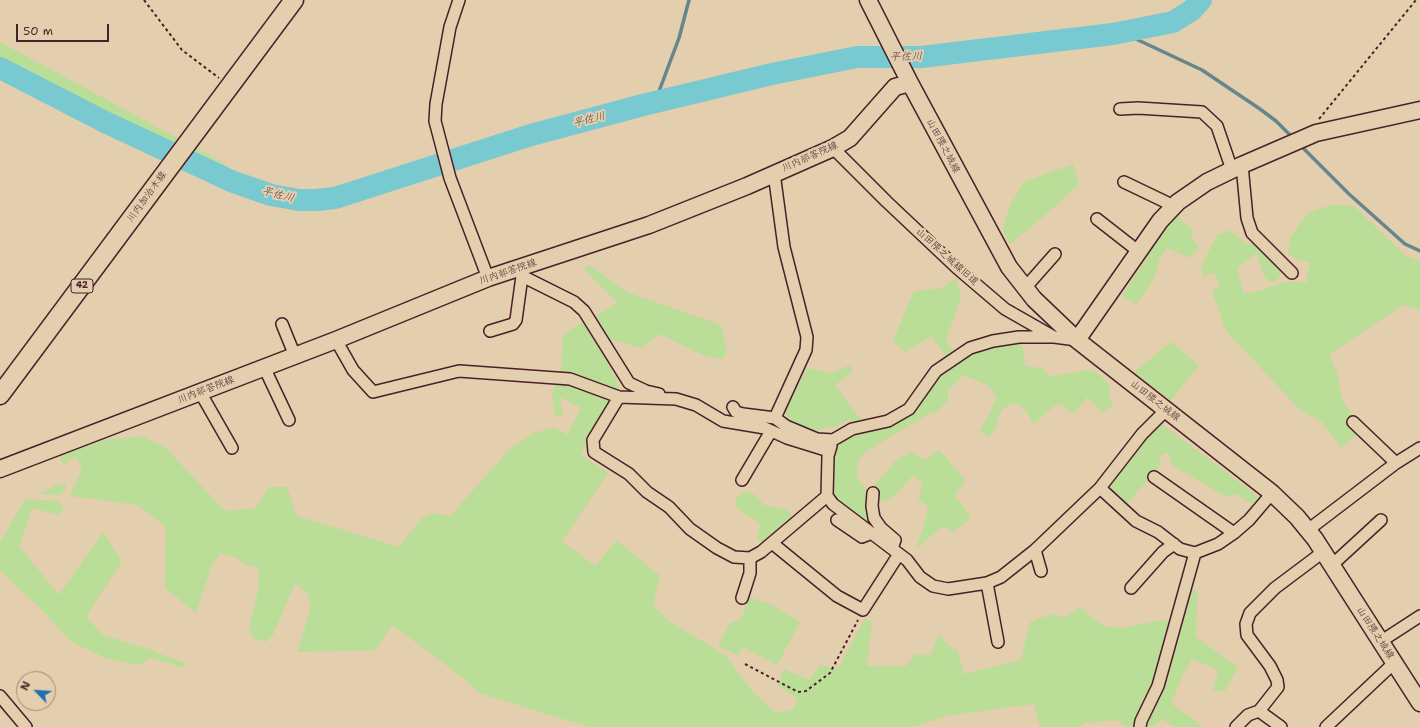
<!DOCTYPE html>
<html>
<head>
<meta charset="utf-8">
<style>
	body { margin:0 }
	#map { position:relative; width:1420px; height:727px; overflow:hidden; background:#e3cead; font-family:"Shantell Sans",sans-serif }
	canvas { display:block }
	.north { position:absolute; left:16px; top:671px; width:40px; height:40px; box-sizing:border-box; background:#e3cead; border:1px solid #a68879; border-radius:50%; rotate:295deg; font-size:11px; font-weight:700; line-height:16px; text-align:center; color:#4a1f2b }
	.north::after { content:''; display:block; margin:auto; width:14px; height:18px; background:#1f6fb2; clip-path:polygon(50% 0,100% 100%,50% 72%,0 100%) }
	.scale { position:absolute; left:16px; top:24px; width:93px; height:18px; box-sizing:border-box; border:2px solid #4a1f2b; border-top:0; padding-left:5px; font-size:12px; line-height:14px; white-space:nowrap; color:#4a1f2b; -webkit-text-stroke:3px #e3cead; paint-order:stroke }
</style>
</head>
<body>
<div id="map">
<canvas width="1420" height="727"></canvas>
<div class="north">N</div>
<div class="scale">50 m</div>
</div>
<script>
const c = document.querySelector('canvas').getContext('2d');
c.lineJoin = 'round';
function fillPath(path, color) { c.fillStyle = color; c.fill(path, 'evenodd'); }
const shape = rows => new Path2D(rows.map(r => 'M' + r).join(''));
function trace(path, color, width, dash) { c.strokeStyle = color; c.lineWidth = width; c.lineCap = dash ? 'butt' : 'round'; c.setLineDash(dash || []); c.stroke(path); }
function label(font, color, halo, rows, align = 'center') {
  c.font = font + ' "Shantell Sans","Klee One",sans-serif'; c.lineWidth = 4; c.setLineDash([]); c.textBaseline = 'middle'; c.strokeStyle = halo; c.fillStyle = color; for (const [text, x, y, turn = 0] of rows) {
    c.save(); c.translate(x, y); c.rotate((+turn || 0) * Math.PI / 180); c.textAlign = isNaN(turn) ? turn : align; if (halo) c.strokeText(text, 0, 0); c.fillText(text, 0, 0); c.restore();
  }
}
const green = shape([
	[0,42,220,161,232,170,103,115,0,61],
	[1073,164,1079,184,1050,211,1010,244,1003,231,1009,207,1024,182],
	[1330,205,1354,206,1406,256,1420,261,1420,310,1403,305,1329,355,1337,372,1342,400,1352,414,1346,422,1357,435,1341,448,1322,422,1299,409,1226,331,1212,291,1220,288,1215,273,1203,276,1201,268,1216,236,1230,230,1246,244,1257,243,1281,271,1279,278,1273,282,1268,281,1263,274,1256,253,1237,268,1244,294,1262,290,1289,281,1306,283,1310,262,1301,261,1288,255,1291,236,1308,213],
	[1177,216,1193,230,1191,237,1199,247,1190,258,1167,248,1159,260,1156,274,1147,290,1136,304,1122,296,1169,223],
	[590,265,627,292,721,325,727,352,722,359,705,356,660,334,641,348,614,340,602,350,619,387,599,417,581,455,608,473,562,541,595,566,617,540,660,576,653,605,669,621,725,655,752,691,776,713,794,709,798,699,778,686,784,669,809,680,820,665,838,669,865,618,872,622,867,666,906,666,915,654,931,655,939,633,947,644,958,651,964,674,1021,660,1030,622,1051,614,1064,617,1080,608,1104,626,1121,628,1164,620,1182,623,1190,589,1197,591,1196,637,1238,667,1225,691,1213,691,1218,670,1192,659,1184,673,1171,703,1203,727,1173,727,1162,718,1154,727,1125,727,1118,720,1083,723,1080,727,1040,727,1034,704,946,716,914,727,589,727,479,693,466,680,392,625,375,650,297,652,311,608,308,594,295,583,273,635,266,642,255,639,249,630,258,590,259,568,246,565,237,558,221,553,212,565,196,613,165,588,166,527,137,505,70,496,82,469,76,457,64,464,60,459,64,450,86,442,112,439,141,436,165,447,225,511,256,508,269,487,287,487,297,516,399,547,422,518,432,513,450,516,510,449,534,433,555,427,567,435,581,408,560,397,563,415,555,416,552,392,561,370,563,335,579,324,618,303,584,269],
	[956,277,961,298,946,339,955,354,948,359,932,336,905,352,893,341,914,291,943,288],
	[1171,342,1199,365,1171,400,1133,373],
	[1001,343,1022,343,1025,366,1042,368,1050,376,1088,370,1099,374,1109,385,1110,398,1113,406,1102,412,1087,397,1074,414,1059,403,1049,410,1034,424,1025,409,1014,403,1005,407,998,417,998,423,989,437,980,431,993,406,997,397,987,385,964,375,948,390,948,400,936,413,931,412,867,451,859,459,856,476,869,492,896,460,911,452,925,460,939,450,966,480,954,496,971,517,954,532,944,526,915,549,925,523,928,507,918,498,923,484,913,475,898,492,886,501,875,499,876,532,830,496,830,458,835,442,854,431,890,423,935,379,966,353],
	[850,365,853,371,835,385,862,421,847,421,834,427,828,427,815,431,797,425,786,418,786,410,807,368,831,373],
	[1159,422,1221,468,1258,497,1251,504,1237,494,1227,497,1173,466,1168,453,1160,456,1160,466,1126,505,1105,487],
	[59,484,66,485,66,489,58,495,38,494],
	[746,491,755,495,764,505,787,509,792,516,762,543,757,539,760,524,736,507,736,498],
	[25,499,59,501,64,509,59,515,32,508,19,546,59,595,103,532,122,561,86,616,101,634,151,650,186,664,184,668,150,658,139,665,108,659,70,641,46,614,0,570,0,543],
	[749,597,772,605,800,622,777,665,743,647,738,655,718,646,730,623,741,620]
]);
const stream = shape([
	[1121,32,1202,70,1260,109,1276,121,1293,138],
	[655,102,679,38,689,0],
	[1300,145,1349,194,1405,244,1420,251]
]);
const river = shape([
	[0,68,105,122,231,181,271,195,299,200,316,200,335,198,531,135,643,105,772,74,857,57,921,57,1113,34,1173,22,1192,10,1201,0]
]);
const path = shape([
	[144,0,182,50,219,78],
	[1319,119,1416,0],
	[745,664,798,692,806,691,830,673,858,620]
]);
const street = shape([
	[459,0,450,27,436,104,435,121,450,178,488,278],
	[1120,109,1138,108,1202,112,1217,126,1232,170],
	[833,148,887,202,957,268,1005,309,1054,337,1077,340],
	[1242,165,1247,218,1252,233,1292,273],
	[774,173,784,247,807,337,806,350,775,418,786,426,817,439,833,440,852,429,888,421,909,409,936,371,970,348,993,341,1019,337,1054,337],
	[1124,182,1174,206],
	[1097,219,1138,251],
	[518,268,522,276,574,302,584,311,629,383,646,391,659,394],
	[1025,288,1055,254],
	[282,324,295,356],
	[490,331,513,324,516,320,522,276],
	[336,340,353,370,373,392,459,371,570,379,619,397],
	[264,367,289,420],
	[200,392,232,448],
	[733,407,736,412,743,414,775,418],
	[1166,410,1142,434,1100,488,1136,521,1158,532,1180,549,1195,553,1218,544,1234,533,1249,520,1272,493],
	[1353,422,1396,463],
	[831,446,828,456,827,496,833,504,907,560,920,577,933,586,948,589,987,583],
	[1154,477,1234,533],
	[742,480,771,431],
	[873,493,872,506,874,518,881,528,895,540,892,548],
	[827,496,761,552,750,558,734,557,717,548,690,529,669,507,647,492,629,474,594,452,593,440,619,397,676,399,696,405,723,421,765,428,787,438,829,451],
	[837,520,862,537,872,533],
	[1308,530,1396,463,1420,448],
	[772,543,837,596,863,610,899,554],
	[1332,565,1381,520],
	[1041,571,1035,550,1100,488],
	[1131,588,1163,552,1174,544],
	[742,598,750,573,750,558],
	[998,642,987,583,1001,577,1035,550],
	[1380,642,1420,616],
	[0,696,26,727],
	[1140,727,1141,721,1158,686,1195,553],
	[1236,727,1248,715,1259,711],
	[1281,727,1259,711,1278,687,1277,680,1270,666,1247,635,1246,624,1250,613,1275,588,1323,552],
	[1326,727,1394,663]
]);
const secondary = shape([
	[868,0,910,83,1009,267,1034,299,1077,340,1272,493,1297,517,1315,539,1420,703],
	[1077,340,1160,221,1178,202,1207,182,1242,165,1316,133,1420,110],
	[0,469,336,340,488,278,649,225,747,186,833,148,850,138,895,87,910,83]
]);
const primary = shape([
	[0,395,294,0]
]);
const shields = [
	[82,286,22]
];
const shieldNames = [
	["42",82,286]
];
const streetNames = [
	["山田隈之城線",943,146,62],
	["川内祁答院線",810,157,-24],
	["川内加治木線",147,197,-54],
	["山田隈之城線旧道",947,257,42],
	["川内祁答院線",508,272,-19],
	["川内祁答院線",206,390,-21],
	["山田隈之城線",1155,401,38],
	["山田隈之城線",1375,633,57]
];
const waterNames = [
	["平佐川",906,57,-1],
	["平佐川",589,120,-14],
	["平佐川",278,195,14]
];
fillPath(green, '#bade98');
trace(stream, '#66868e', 3.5);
trace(river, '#78cad0', 22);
trace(street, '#4a1f2b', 14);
trace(secondary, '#4a1f2b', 19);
trace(primary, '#4a1f2b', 21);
trace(path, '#4a1f2b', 2, [3, 3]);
trace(street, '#e3cead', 11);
trace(secondary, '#e3cead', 16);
trace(primary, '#e3cead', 18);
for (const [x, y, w] of shields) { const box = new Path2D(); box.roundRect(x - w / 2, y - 7, w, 14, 3); c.fillStyle = '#e3cead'; c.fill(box); trace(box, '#4a1f2b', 1); }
label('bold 9px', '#4a1f2b', null, shieldNames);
label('10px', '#4a1f2b', '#e3cead', streetNames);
label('italic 11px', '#513944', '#e3cead', waterNames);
</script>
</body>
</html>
